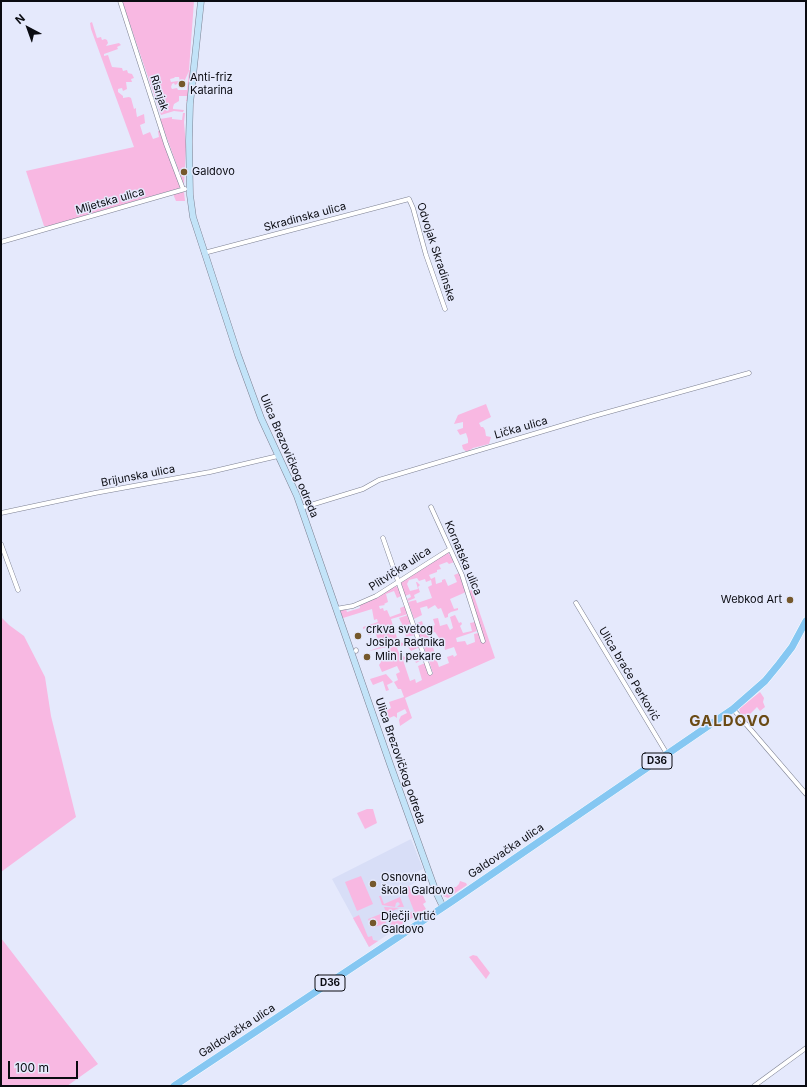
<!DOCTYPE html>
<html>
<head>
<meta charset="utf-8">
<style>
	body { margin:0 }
	#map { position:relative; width:807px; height:1087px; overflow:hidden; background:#e5e9fc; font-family:Inter,sans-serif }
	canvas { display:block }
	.frame { position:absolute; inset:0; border:2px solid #0a0b11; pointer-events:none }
	.north { position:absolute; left:8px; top:8px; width:40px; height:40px; -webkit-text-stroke:3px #e5e9fc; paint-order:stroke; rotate:319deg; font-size:11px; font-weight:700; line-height:16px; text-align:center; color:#0a0b11 }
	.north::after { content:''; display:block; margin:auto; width:14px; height:18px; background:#0a0b11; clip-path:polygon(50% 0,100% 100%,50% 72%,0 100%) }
	.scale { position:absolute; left:8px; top:1061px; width:70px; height:18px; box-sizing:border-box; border:2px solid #0a0b11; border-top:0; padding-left:5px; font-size:12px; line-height:14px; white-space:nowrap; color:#0a0b11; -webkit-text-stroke:3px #e5e9fc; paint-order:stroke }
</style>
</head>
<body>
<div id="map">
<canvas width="807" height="1087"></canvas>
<div class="frame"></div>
<div class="north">N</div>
<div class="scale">100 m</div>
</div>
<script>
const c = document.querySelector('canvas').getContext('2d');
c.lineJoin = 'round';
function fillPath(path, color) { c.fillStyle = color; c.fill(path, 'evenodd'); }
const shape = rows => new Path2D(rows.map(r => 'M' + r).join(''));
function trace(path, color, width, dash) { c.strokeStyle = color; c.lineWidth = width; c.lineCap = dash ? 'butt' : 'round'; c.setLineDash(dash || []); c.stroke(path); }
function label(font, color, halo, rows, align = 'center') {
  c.font = font + ' Inter,sans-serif'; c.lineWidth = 3; c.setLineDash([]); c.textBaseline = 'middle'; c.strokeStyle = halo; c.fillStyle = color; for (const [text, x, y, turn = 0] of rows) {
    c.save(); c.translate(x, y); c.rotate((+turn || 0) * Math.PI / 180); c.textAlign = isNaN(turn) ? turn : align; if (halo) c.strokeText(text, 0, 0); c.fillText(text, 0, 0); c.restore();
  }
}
const built = shape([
	[411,839,423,869,415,873,417,877,414,878,416,882,409,886,420,913,369,947,332,879]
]);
const green = shape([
	[122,1,194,1,189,70,191,71,188,101,186,101,187,96,179,96,179,101,174,104,173,107,173,109,184,110,183,112,174,111,161,115],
	[189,71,187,90,178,90,177,88,172,89,171,87,172,84,174,83,175,85,179,83,178,81,171,82,170,79,174,78,175,77,179,77,180,82,184,82],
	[92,22,97,38,101,37,102,40,105,39,107,40,108,43,106,46,119,43,121,45,117,47,118,49,104,54,104,56,108,55,112,67,122,68,123,71,127,70,128,73,132,74,134,78,131,79,132,82,126,82,127,89,123,91,122,88,118,89,118,92,123,96,123,98,129,97,131,98,134,109,136,108,136,111,137,117,144,114,145,123,140,125,143,135,150,132,153,139,159,137,158,131,160,130,180,187,180,188,49,226,44,226,26,171,134,147,91,29,90,23],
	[183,113,185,113,184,122,186,146,184,185,160,119,172,117,172,119,182,120],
	[184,192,185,201,176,201,173,194],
	[486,404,491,417,479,423,481,427,483,427,485,430,486,436,491,437,489,444,473,448,467,452,463,449,462,445,468,443,468,439,466,433,460,435,457,430,463,428,463,422,454,424,458,415],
	[448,552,454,562,449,564,447,562,439,565,441,569,437,570,437,572,429,575,431,579,435,577,436,584,442,582,442,580,445,579,448,586,457,582,454,575,459,573,466,592,450,599,454,609,458,608,458,610,451,612,448,614,448,617,445,618,441,608,438,609,435,605,428,609,427,606,420,608,422,615,414,619,408,602,416,600,417,603,432,598,428,587,432,585,431,580,426,582,425,579,419,581,417,578,409,580,407,584,410,591,418,589,416,582,417,582,420,585,418,587,420,592,414,595,415,598,408,601,407,599,411,597,410,594,405,596,401,583,402,581],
	[396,586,398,587,401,596,397,598,394,591,386,594,388,602,384,604,385,605,379,606,380,609,383,608,384,611,387,610,390,617,401,613,400,608,405,606,408,614,391,619,394,629,368,635,366,628,363,629,363,627,378,622,377,619,374,620,372,609,343,618,340,612,342,610,346,609,347,612,360,608,359,604],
	[472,590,495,658,405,698,412,718,400,726,399,720,401,716,407,713,405,709,397,713,397,718,394,716,387,719,386,711,391,708,389,702,404,697,401,689,398,689,394,682,398,680,396,674,400,672,397,666,382,672,379,665,381,662,381,659,384,657,385,658,390,657,392,660,395,659,394,656,393,656,391,653,389,654,387,647,369,651,380,647,376,634,395,631,397,638,394,640,396,644,401,642,402,643,417,638,420,647,411,651,406,644,397,648,400,655,402,654,404,657,421,651,424,659,416,663,413,656,403,660,410,681,415,679,416,683,422,680,418,666,425,663,429,675,433,674,429,661,436,658,439,667,449,663,447,657,453,655,454,657,457,655,454,647,445,650,444,645,441,646,440,643,433,645,434,652,426,655,424,646,439,638,435,632,428,634,429,641,422,643,415,624,422,621,424,628,428,628,435,625,433,619,438,618,440,626,447,624,450,630,453,628,450,617,455,615,459,623,461,622,462,624,460,626,463,633,472,631,470,623,475,622,477,631,456,638,457,642,465,641,467,645,475,642,474,634,478,633,481,640,484,640,469,591],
	[408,615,411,624,403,626,399,618],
	[1,617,9,625,24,636,45,677,51,716,76,817,1,872],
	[412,626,415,635,406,637,404,628],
	[386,674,393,682,387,685,389,690,386,691,383,681,373,685,370,679],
	[760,692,764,698,763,702,765,707,760,711,757,707,748,716,751,721,748,723,744,718,745,714,741,715,739,709],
	[367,809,373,809,377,823,365,829,357,813],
	[361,876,373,904,357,911,345,882],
	[460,881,466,883,467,885,448,898,443,896,447,892,450,887,456,887,459,884],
	[409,886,412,893,420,889,426,902,423,904,426,909,393,930,384,907,399,908,388,913,391,920,414,911,405,888],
	[379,896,381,896,384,904,400,897,404,907,397,907,400,904,398,902,396,903,395,907,382,905],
	[383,913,386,923,372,928,368,919],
	[359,915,368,937,372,936,373,940,378,941,369,947,353,918],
	[1,938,98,1064,67,1086,1,1086],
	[473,955,477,956,490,973,486,979,469,957]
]);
const street = shape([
	[120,1,166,144,183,189],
	[1,242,185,189],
	[204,253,409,199,413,208,426,255,445,309],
	[431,507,462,575,483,641],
	[301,508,363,489,379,480,594,416,749,373],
	[1,513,95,493,210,472,278,456],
	[383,538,430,673],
	[1,544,18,590],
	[576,603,667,754],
	[336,609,353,606,376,596,450,549],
	[356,651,356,650],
	[733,709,806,794],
	[754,1086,806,1048]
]);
const secondary = shape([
	[201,1,190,104,189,141,190,195,193,217,238,355,261,418,297,496,390,764,436,892,443,907]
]);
const primary = shape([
	[174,1086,451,902,733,709,765,681,779,664,792,647,806,621]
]);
const markers = [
	[182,84,4,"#75582c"],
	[184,172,4,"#75582c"],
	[790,600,4,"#75582c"],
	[358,636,4,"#75582c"],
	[367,657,4,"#75582c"],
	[373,884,4,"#75582c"],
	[373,923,4,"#75582c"]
];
const shields = [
	[657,761,30],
	[330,983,30]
];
const shieldNames = [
	["D36",657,761],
	["D36",330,983]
];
const poiNames = [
	["Anti-friz",190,78],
	["Katarina",190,91],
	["Galdovo",192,172],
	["Webkod Art",782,600,"right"],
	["crkva svetog",366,630],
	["Josipa Radnika",366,643],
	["Mlin i pekare",375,657],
	["Osnovna",381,878],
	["škola Galdovo",381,891],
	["Dječji vrtić",381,917],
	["Galdovo",381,930]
];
const streetNames = [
	["Risnjak",159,93,72],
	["Mljetska ulica",110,201,-16],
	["Skradinska ulica",305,217,-15],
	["Odvojak Skradinske",436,252,72],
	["Lička ulica",521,428,-16],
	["Ulica Brezovičkog odreda",289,456,67],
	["Brijunska ulica",138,476,-11],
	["Kornatska ulica",463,558,67],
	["Plitvička ulica",400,569,-33],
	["Ulica braće Perković",629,674,59],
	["Ulica Brezovičkog odreda",400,761,71],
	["Galdovačka ulica",506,851,-34],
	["Galdovačka ulica",237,1031,-33]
];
const districtNames = [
	["GALDOVO",730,721]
];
fillPath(built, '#d8def7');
fillPath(green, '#f8b8e2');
trace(street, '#7d8192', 5);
trace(secondary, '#7d8192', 7);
trace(primary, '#fff', 8);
trace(street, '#fff', 4);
trace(secondary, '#c2e3f8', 6);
trace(primary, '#85c7f2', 7);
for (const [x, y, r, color] of markers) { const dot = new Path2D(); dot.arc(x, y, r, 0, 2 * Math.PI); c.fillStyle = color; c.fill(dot); trace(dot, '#e5e9fc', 1.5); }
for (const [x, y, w] of shields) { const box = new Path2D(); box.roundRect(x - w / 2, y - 8, w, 16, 3); c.fillStyle = '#e5e9fc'; c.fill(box); trace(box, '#0a0b11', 1); }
label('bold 10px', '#0a0b11', null, shieldNames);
label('11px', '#0a0b11', '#e5e9fc', poiNames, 'left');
label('11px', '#0a0b11', '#e5e9fc', streetNames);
c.letterSpacing = '1px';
label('bold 15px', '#6a4a14', '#e5e9fc', districtNames);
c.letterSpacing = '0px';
</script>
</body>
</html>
